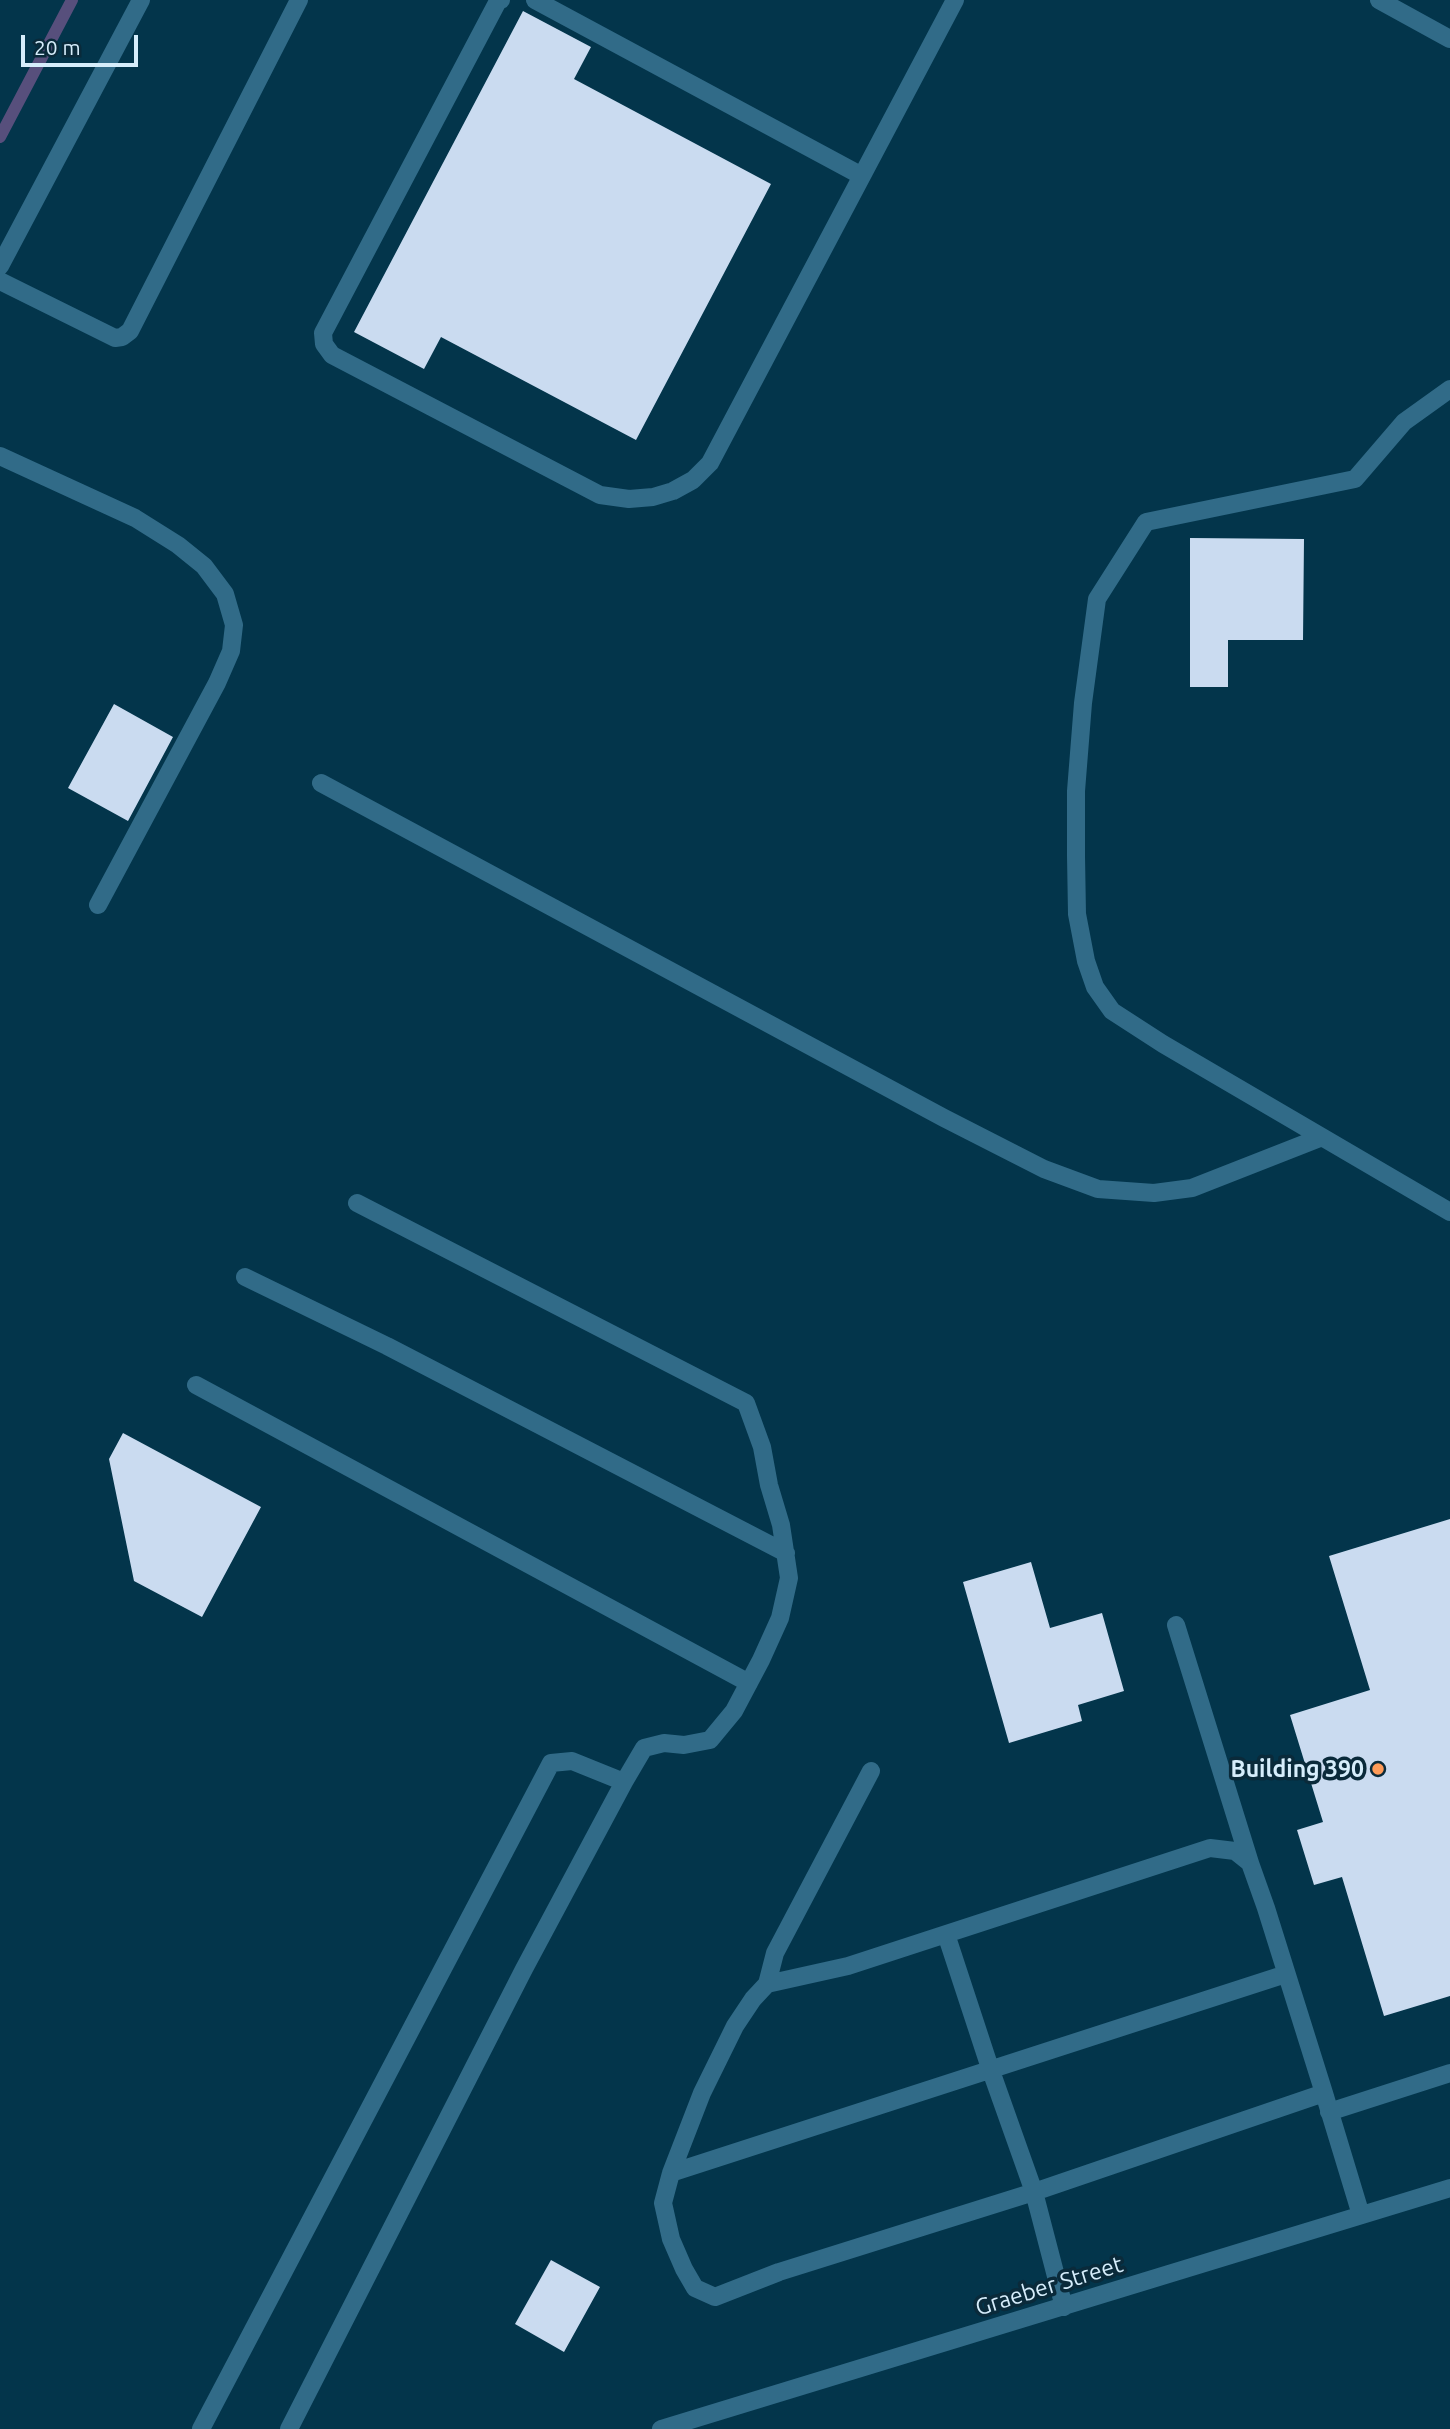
<!DOCTYPE html>
<html>
<head>
<meta charset="utf-8">
<style>
	body { margin:0 }
	#map { position:relative; width:1450px; height:2429px; overflow:hidden; background:#03354b; font-family:Ubuntu,sans-serif }
	canvas { display:block }
	.scale { position:absolute; left:21px; top:35px; width:117px; height:32px; box-sizing:border-box; border:4px solid #d6edfb; border-top:0; padding-left:9px; font-size:21px; line-height:24px; white-space:nowrap; color:#d6edfb; -webkit-text-stroke:5px #0a2a3a; paint-order:stroke }
</style>
</head>
<body>
<div id="map">
<canvas width="1450" height="2429"></canvas>
<div class="scale">20 m</div>
</div>
<script>
const c = document.querySelector('canvas').getContext('2d');
c.lineJoin = 'round';
const shape = rows => new Path2D(rows.map(r => 'M' + r).join(''));
function trace(path, color, width, dash) { c.strokeStyle = color; c.lineWidth = width; c.lineCap = dash ? 'butt' : 'round'; c.setLineDash(dash || []); c.stroke(path); }
function fillPath(path, color) { c.fillStyle = color; c.fill(path, 'evenodd'); }
function label(font, color, halo, rows, align = 'center') {
  c.font = font + ' Ubuntu,sans-serif'; c.lineWidth = 7; c.setLineDash([]); c.textBaseline = 'middle'; c.strokeStyle = halo; c.fillStyle = color; for (const [text, x, y, turn = 0] of rows) {
    c.save(); c.translate(x, y); c.rotate((+turn || 0) * Math.PI / 180); c.textAlign = isNaN(turn) ? turn : align; if (halo) c.strokeText(text, 0, 0); c.fillText(text, 0, 0); c.restore();
  }
}
const stream = shape([
	[0,137,72,0]
]);
const building = shape([
	[523,11,591,47,574,79,771,184,636,440,441,337,424,369,354,332],
	[1190,538,1304,539,1303,640,1228,640,1228,687,1190,687],
	[114,704,173,737,128,821,68,788],
	[123,1433,261,1507,202,1617,134,1581,109,1459],
	[1450,1519,1450,1996,1384,2016,1342,1877,1314,1885,1297,1830,1323,1822,1290,1715,1370,1690,1329,1556],
	[1031,1562,1050,1628,1102,1613,1124,1691,1078,1705,1082,1721,1009,1743,963,1582],
	[551,2260,600,2287,564,2352,515,2324]
]);
const minor = shape([
	[501,0,498,1,323,333,324,344,332,355,600,495,629,499,653,497,673,491,693,480,710,463,955,0],
	[535,0,862,176],
	[1379,0,1450,39],
	[0,266,141,0],
	[0,281,115,338,122,337,130,331,299,0],
	[1450,389,1404,422,1355,479,1146,522,1097,599,1083,703,1076,791,1076,856,1077,914,1086,961,1095,987,1112,1011,1163,1044,1450,1212],
	[0,456,135,518,178,545,204,566,225,594,234,625,231,651,217,683,98,905],
	[321,783,944,1118,1044,1169,1098,1189,1154,1193,1192,1188,1322,1137],
	[245,1277,387,1346,786,1553],
	[196,1385,749,1683],
	[1176,1625,1250,1863],
	[946,1934,990,2068,1034,2192,1064,2307],
	[767,1984,775,1953,871,1771],
	[1324,2093,1034,2192,779,2272,715,2297,695,2288,684,2269,671,2239,663,2203,671,2173,702,2093,735,2026,753,1999,767,1984,848,1966,1210,1848,1235,1851,1250,1863,1266,1908,1324,2093,1361,2215],
	[1329,2112,1450,2073],
	[671,2173,1286,1974],
	[201,2429,551,1763,572,1761,624,1782],
	[289,2429,524,1969,624,1782,644,1748,664,1743,684,1745,710,1740,734,1711,761,1660,780,1618,789,1578,781,1525,769,1485,762,1447,746,1403,357,1203],
	[661,2429,1450,2188]
]);
const markers = [
	[1378,1769,7,"#fe9b58"]
];
const poiNames = [
	["Building 390",1364,1769]
];
const streetNames = [
	["Graeber Street",1049,2286,-17]
];
trace(stream, '#574f7c', 12);
fillPath(building, '#cadbf0');
trace(minor, '#316b88', 18);
for (const [x, y, r, color] of markers) { const dot = new Path2D(); dot.arc(x, y, r, 0, 2 * Math.PI); c.fillStyle = color; c.fill(dot); trace(dot, '#0a2a3a', 2.5); }
label('bold 23px', '#d6edfb', '#0a2a3a', poiNames, 'right');
label('23px', '#d6edfb', '#0a2a3a', streetNames);
</script>
</body>
</html>
